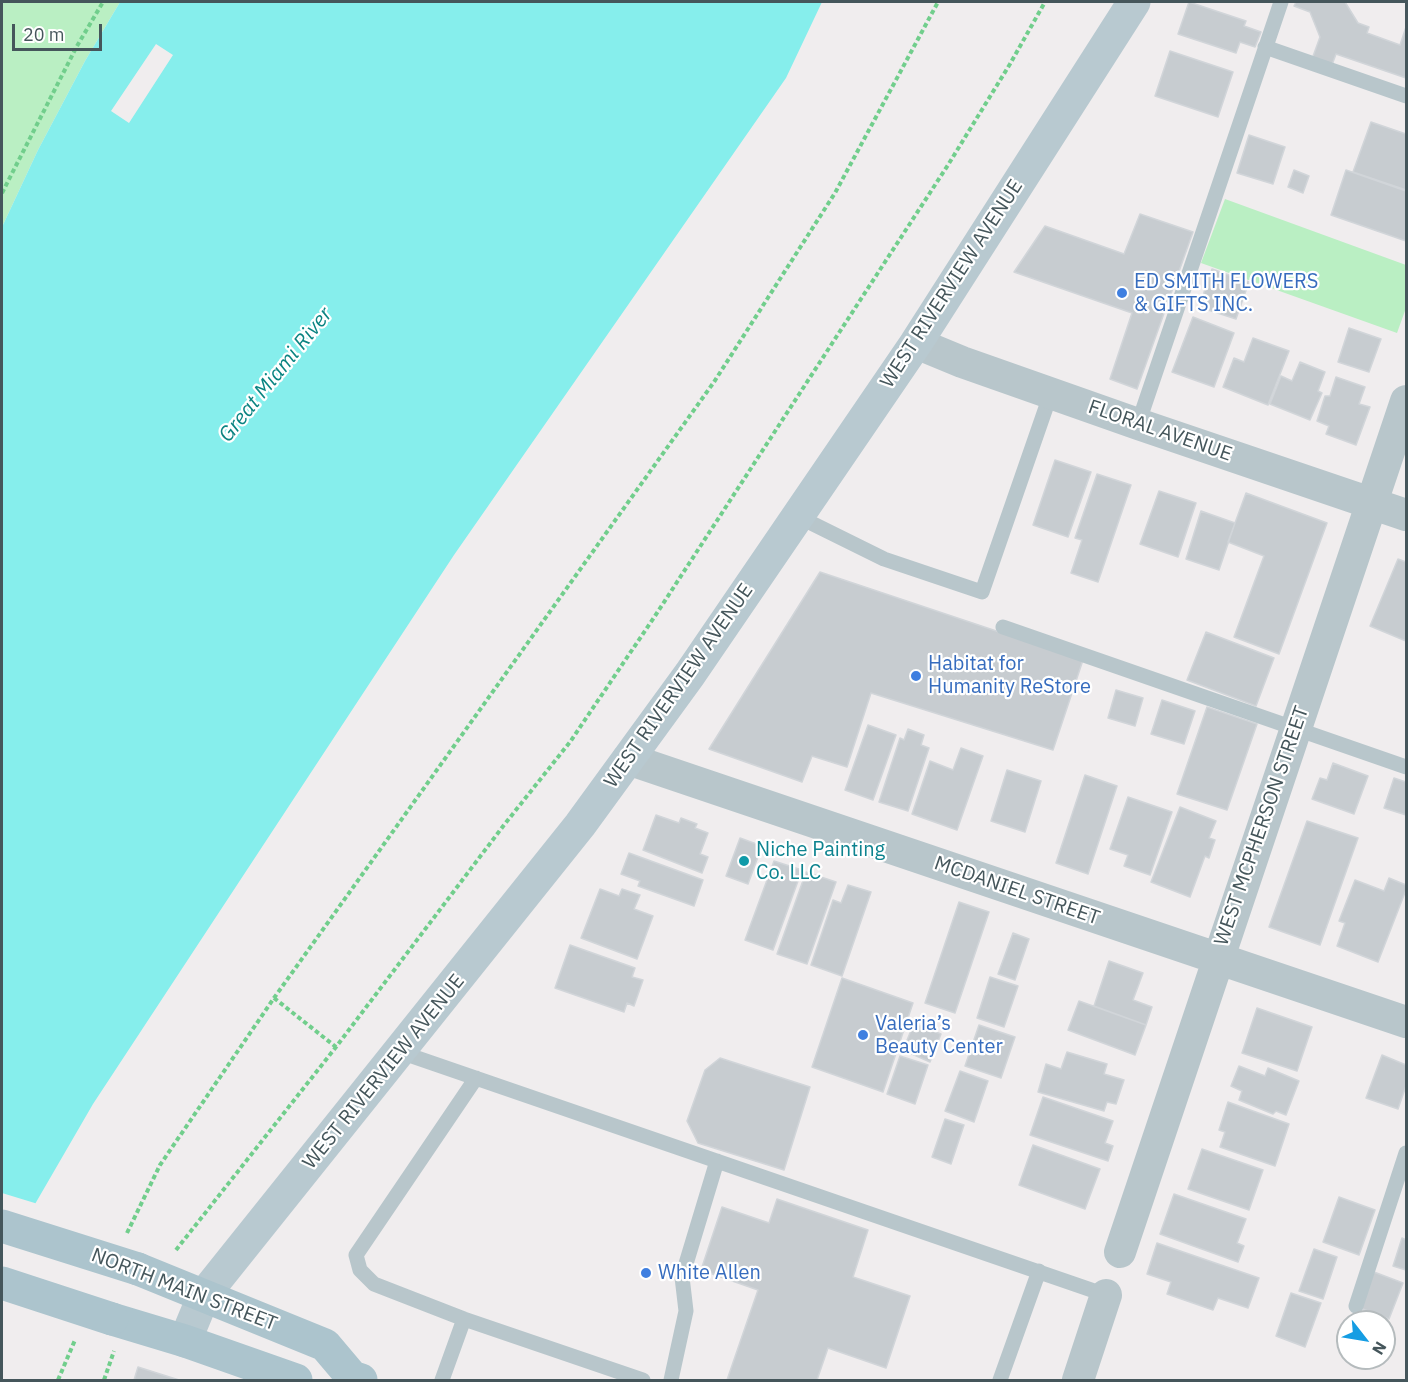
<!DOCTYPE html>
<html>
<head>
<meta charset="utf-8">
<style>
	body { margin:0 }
	#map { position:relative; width:1408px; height:1382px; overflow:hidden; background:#f0edee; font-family:"IBM Plex Sans",sans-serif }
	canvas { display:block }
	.frame { position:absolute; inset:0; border:3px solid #45565b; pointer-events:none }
	.north { position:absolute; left:1336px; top:1310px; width:60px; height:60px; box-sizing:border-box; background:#fff; border:2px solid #b5bbbd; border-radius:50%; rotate:121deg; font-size:16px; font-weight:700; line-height:24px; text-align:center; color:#45565b }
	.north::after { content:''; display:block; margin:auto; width:21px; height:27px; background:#159de3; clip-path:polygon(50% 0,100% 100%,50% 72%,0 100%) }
	.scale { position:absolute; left:12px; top:24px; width:90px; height:27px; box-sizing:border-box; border:3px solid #45565b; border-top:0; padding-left:8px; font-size:18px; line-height:21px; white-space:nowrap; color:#45565b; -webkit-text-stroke:4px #fff; paint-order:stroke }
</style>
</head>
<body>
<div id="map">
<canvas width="1408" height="1382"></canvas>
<div class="frame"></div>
<div class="north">N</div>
<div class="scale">20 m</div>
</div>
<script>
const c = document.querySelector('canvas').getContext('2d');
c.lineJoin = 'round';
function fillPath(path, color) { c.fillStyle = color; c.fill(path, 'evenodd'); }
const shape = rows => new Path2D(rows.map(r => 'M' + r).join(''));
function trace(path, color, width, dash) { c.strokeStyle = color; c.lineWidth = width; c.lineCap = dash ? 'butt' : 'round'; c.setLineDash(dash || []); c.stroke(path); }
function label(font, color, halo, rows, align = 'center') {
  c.font = font + ' "IBM Plex Sans",sans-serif'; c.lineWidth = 4.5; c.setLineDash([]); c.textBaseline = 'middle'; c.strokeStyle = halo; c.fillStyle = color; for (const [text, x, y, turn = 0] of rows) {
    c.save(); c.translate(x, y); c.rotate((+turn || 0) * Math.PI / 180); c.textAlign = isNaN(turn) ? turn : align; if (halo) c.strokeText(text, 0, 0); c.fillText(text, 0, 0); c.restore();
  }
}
const green = shape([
	[2,2,120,2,85,61,38,150,2,227],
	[1225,199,1406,265,1406,308,1397,333,1201,263]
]);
const water = shape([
	[120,2,822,2,786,78,454,555,93,1104,2,1261,2,227,38,150,85,61]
]);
const pier = shape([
	[156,44,173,55,129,123,111,111],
	[2,1193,38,1204,2,1264]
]);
const building = shape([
	[1189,2,1246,21,1244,26,1261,32,1255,47,1240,42,1236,53,1178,34,1189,2],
	[1296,2,1345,2,1358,23,1369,27,1367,33,1400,45,1406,27,1406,78,1336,54,1332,65,1312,59,1320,37,1310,12,1294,6,1296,2],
	[1170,51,1233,72,1218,117,1155,96,1170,51],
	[1371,122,1406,134,1406,190,1353,172,1371,122],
	[1249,135,1285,147,1273,184,1237,173,1249,135],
	[1294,170,1309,176,1303,193,1288,187,1294,170],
	[1346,170,1406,191,1406,241,1331,215,1346,170],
	[1140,214,1193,232,1137,389,1110,379,1132,313,1014,272,1045,226,1124,254,1140,214],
	[1212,269,1249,282,1236,319,1199,307,1212,269],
	[1193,317,1234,333,1214,387,1172,372,1193,317],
	[1349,328,1381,339,1369,372,1338,362,1349,328],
	[1253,338,1289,351,1268,405,1223,387,1234,358,1244,362,1253,338],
	[1300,362,1325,372,1318,391,1322,393,1310,420,1270,404,1281,376,1292,381,1300,362],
	[1336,377,1365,387,1359,404,1370,407,1356,445,1326,434,1329,426,1317,421,1325,396,1330,396,1336,377],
	[1055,460,1091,472,1068,537,1033,525,1055,460],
	[1097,474,1131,485,1098,582,1071,573,1082,540,1075,538,1097,474],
	[1159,491,1196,503,1178,557,1140,544,1159,491],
	[1246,493,1327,523,1279,654,1234,637,1264,556,1228,542,1246,493],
	[1201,511,1235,523,1219,570,1186,559,1201,511],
	[1398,559,1406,562,1406,641,1370,626,1398,559],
	[820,572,1083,660,1053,750,871,693,847,767,812,756,802,782,709,749,820,572],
	[1206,632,1274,658,1256,706,1187,680,1206,632],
	[1116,690,1143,698,1135,726,1108,718,1116,690],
	[1162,700,1195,711,1184,744,1151,734,1162,700],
	[1207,707,1257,724,1227,810,1177,794,1207,707],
	[868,725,896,735,873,800,845,790,868,725],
	[908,729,924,735,921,745,929,748,908,811,879,802,900,738,904,740,908,729],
	[961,748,983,756,957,830,912,814,930,761,953,770,961,748],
	[1333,763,1368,776,1354,814,1312,799,1320,778,1327,780,1333,763],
	[1007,770,1041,781,1025,832,991,821,1007,770],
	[1085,775,1117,786,1088,874,1056,863,1085,775],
	[1394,778,1406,782,1406,815,1384,808,1394,778],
	[1128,797,1172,812,1150,875,1124,866,1128,855,1110,849,1128,797],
	[1180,807,1216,821,1209,838,1215,840,1209,858,1205,856,1190,897,1151,882,1180,807],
	[656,815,679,823,681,818,697,824,695,828,708,833,700,854,708,857,702,873,643,850,656,815],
	[1307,821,1358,838,1320,945,1269,927,1307,821],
	[740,838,762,846,748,884,726,876,740,838],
	[629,853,703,880,694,906,638,886,640,881,621,874,629,853],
	[774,861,802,870,773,950,745,940,774,861],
	[806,872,836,882,807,964,777,954,806,872],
	[1389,878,1406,885,1406,890,1378,962,1337,946,1345,923,1339,921,1355,880,1384,891,1389,878],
	[848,885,871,892,842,976,811,965,833,900,841,903,848,885],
	[600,889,619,896,622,889,640,895,634,909,653,916,637,959,581,938,600,889],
	[959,902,989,912,955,1013,925,1003,959,902],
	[1013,933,1029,939,1015,980,998,974,1013,933],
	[570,945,635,968,632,977,643,980,634,1006,627,1003,624,1012,555,988,570,945],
	[1109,961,1143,973,1133,1000,1152,1007,1146,1025,1094,1006,1109,961],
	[990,977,1018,986,1004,1027,977,1018,990,977],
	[842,978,913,1003,883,1092,812,1067,842,978],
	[1079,1001,1146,1025,1135,1055,1068,1030,1079,1001],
	[1257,1008,1312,1027,1297,1071,1242,1053,1257,1008],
	[914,1023,941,1034,930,1062,903,1050,914,1023],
	[979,1025,1015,1037,1001,1078,965,1066,979,1025],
	[1067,1052,1107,1064,1104,1074,1124,1080,1116,1104,1107,1102,1104,1111,1038,1092,1046,1064,1061,1069,1067,1052],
	[1382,1055,1406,1065,1406,1086,1398,1109,1366,1098,1382,1055],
	[900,1056,928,1065,915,1104,887,1094,900,1056],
	[720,1058,810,1087,784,1170,698,1143,687,1121,705,1070,720,1058],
	[1239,1066,1265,1076,1268,1068,1299,1081,1286,1115,1276,1111,1273,1114,1239,1100,1242,1091,1231,1086,1239,1066],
	[960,1071,988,1081,974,1122,945,1111,960,1071],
	[1043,1097,1113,1121,1105,1143,1113,1146,1108,1161,1030,1135,1043,1097],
	[1228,1102,1289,1124,1275,1166,1220,1147,1225,1132,1219,1130,1228,1102],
	[945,1119,964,1125,951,1164,932,1157,945,1119],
	[1033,1145,1100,1169,1085,1209,1019,1185,1033,1145],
	[1202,1149,1263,1170,1249,1210,1188,1189,1202,1149],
	[1174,1194,1246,1219,1237,1243,1244,1246,1238,1262,1160,1234,1174,1194],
	[1339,1197,1375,1210,1359,1255,1323,1242,1339,1197],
	[777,1199,868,1230,853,1277,910,1296,886,1368,828,1348,817,1380,727,1380,758,1290,701,1270,722,1207,769,1223,777,1199],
	[1402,1238,1406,1240,1406,1270,1393,1266,1402,1238],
	[1157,1243,1259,1278,1248,1308,1218,1298,1213,1310,1167,1294,1171,1282,1147,1274,1157,1243],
	[1314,1249,1337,1257,1323,1299,1299,1291,1314,1249],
	[1374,1272,1403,1283,1389,1319,1360,1308,1374,1272],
	[1291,1293,1321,1303,1305,1347,1276,1336,1291,1293],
	[138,1367,179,1380,134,1380,138,1367]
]);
const path = shape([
	[2,193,77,46,103,2],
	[274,998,336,1047],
	[127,1233,160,1165,274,998,714,382,835,193,938,2],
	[176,1250,336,1047,504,825,570,742,655,616,948,165,1010,64,1045,2],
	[58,1380,75,1340],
	[104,1380,114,1351]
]);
const lane = shape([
	[1265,47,1406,96],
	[1138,424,1281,2],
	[797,516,884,559,982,592,1051,393],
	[1003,627,1406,767],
	[400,1052,1106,1295],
	[476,1078,356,1255,360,1270,374,1284,464,1319,643,1380],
	[1356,1306,1406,1153],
	[442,1380,464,1319],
	[671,1380,686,1311,682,1277,717,1161],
	[1000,1380,1039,1271]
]);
const street = shape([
	[916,343,962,362,1138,424,1406,515],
	[628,759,1406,1022],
	[1120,1252,1406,401],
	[1078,1380,1106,1295]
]);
const secondary = shape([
	[185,1341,204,1295,580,825,690,674,916,343,1134,2]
]);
const primary = shape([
	[138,1269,325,1345,352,1377,361,1380],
	[112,1319,185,1341,296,1380]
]);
const primaryBridge = shape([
	[2,1226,138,1269],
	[2,1283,112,1319]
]);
const markers = [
	[1122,293,6,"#3f7fe0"],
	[916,676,6,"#3f7fe0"],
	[744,861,6,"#0f9aa8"],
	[863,1035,6,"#3f7fe0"],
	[646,1273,6,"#3f7fe0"]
];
const shopNames = [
	["ED SMITH FLOWERS",1134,282],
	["& GIFTS INC.",1134,305],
	["Habitat for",928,664],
	["Humanity ReStore",928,687],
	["Valeria’s",875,1024],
	["Beauty Center",875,1047],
	["White Allen",658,1273]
];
const streetNames = [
	["WEST RIVERVIEW AVENUE",952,284,-57],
	["FLORAL AVENUE",1160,431,19],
	["WEST RIVERVIEW AVENUE",679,686,-55],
	["WEST MCPHERSON STREET",1262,826,-71],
	["MCDANIEL STREET",1017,891,19],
	["WEST RIVERVIEW AVENUE",384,1072,-51],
	["NORTH MAIN STREET",184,1290,21]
];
const cultureNames = [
	["Niche Painting",756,850],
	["Co. LLC",756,873]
];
const waterNames = [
	["Great Miami River",276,375,-51]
];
fillPath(green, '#baefc3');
fillPath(water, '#86eeec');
fillPath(pier, '#f0edee');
fillPath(building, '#c7ccd0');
trace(building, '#d1d5d9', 1.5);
trace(path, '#71ce8c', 4, [4.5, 3]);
trace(lane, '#b8c6cb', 15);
trace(street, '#b8c6cb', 32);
trace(secondary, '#b8c9d0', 33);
trace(primary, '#acc4cd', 33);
trace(primaryBridge, '#acc4cd', 33);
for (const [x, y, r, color] of markers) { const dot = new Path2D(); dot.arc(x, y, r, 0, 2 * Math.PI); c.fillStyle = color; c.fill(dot); trace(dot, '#fff', 2); }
label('20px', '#366cbe', '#fff', shopNames, 'left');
label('20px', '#45565b', '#fff', streetNames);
label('20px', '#0d838f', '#fff', cultureNames, 'left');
label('italic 21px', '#0b8482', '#fff', waterNames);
</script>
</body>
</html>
